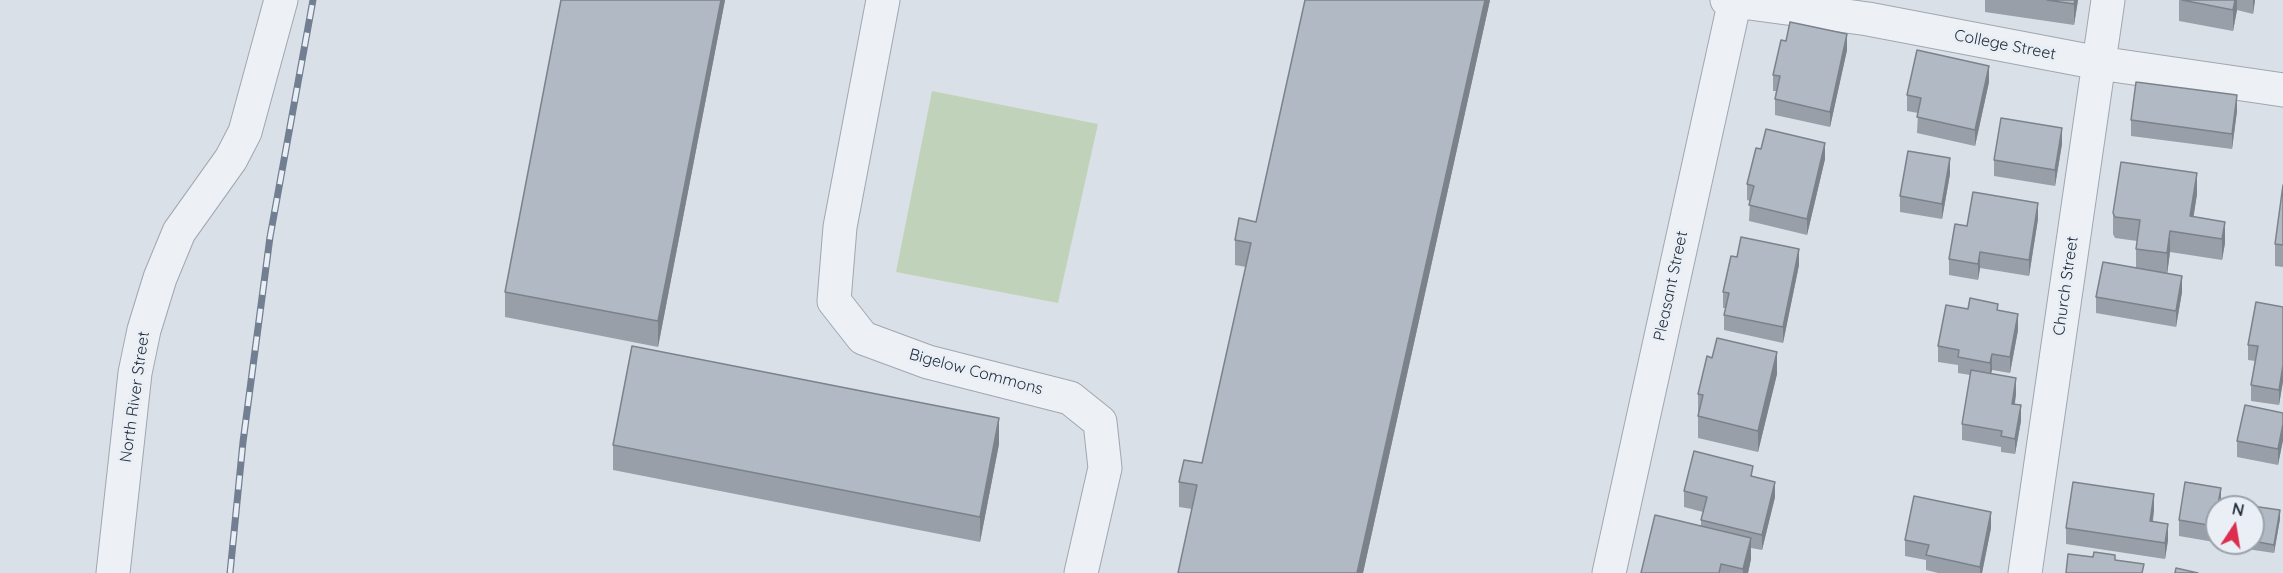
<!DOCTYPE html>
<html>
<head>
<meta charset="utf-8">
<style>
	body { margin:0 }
	#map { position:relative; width:2283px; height:573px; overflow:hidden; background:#dae0e7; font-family:Quicksand,sans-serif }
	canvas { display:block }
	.north { position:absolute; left:2205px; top:495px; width:60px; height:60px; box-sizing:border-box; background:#eaeff5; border:2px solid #9aa2ac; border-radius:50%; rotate:12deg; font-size:16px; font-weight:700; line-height:24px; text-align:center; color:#232e3e }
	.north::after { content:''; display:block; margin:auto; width:21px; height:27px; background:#dc2f4f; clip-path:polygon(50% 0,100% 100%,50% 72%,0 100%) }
</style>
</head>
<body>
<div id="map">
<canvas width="2283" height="573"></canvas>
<div class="north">N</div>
</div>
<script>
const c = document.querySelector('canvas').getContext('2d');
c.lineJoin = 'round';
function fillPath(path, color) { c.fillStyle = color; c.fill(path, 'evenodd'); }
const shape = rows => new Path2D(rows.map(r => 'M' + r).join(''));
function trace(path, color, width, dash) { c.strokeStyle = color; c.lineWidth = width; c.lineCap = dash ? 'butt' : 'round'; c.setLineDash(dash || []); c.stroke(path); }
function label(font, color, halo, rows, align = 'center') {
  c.font = font + ' Quicksand,sans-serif'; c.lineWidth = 6; c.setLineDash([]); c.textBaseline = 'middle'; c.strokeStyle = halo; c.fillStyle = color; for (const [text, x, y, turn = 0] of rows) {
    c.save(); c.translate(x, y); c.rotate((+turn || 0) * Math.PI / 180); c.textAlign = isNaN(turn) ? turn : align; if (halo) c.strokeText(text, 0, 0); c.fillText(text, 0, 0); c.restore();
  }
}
const green = shape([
	[932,91,1098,124,1058,303,896,272]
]);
const minor = shape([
	[883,0,840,227,834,301,863,338,928,362,1070,398,1100,422,1105,468,1081,573],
	[1727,0,1868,19,2099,63,2283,90],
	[113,573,135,373,144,330,160,278,179,232,231,159,245,132,281,0],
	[1609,573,1735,0],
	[2025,573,2108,0]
]);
const rail = shape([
	[230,573,243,442,270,237,313,0]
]);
const wall = shape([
	[725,0,658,347,505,317,505,292],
	[1490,0,1363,573,1178,573,1192,509,1179,507,1179,482,1202,463,1246,267,1235,265,1235,240,1256,222],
	[1985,0,2078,0,2074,25,1985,12],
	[2179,0,2255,0,2253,14,2237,10,2233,31,2179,21],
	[1847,50,1830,127,1775,115,1775,99,1776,91,1773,91,1773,75],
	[1989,82,1975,146,1917,133,1918,113,1907,111,1907,95],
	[2237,111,2232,149,2131,136,2131,120],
	[2062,144,2055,186,1994,176,1994,160],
	[1825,159,1807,235,1749,221,1750,201,1747,200,1747,184],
	[1950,174,1942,219,1900,212,1900,196],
	[2283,185,2283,267,2275,266,2275,244],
	[2197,194,2193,217,2225,222,2225,243,2222,260,2170,252,2167,274,2182,292,2176,327,2096,313,2096,297,2136,268,2136,249,2137,241,2115,238,2113,234,2113,213],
	[2038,219,2029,276,1980,268,1978,280,1949,275,1949,259,1967,226],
	[1737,257,1799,265,1783,343,1724,330,1724,315,1726,308,1723,308,1723,292],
	[2283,307,2283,381,2279,405,2251,401,2251,385,2255,361,2248,360,2248,345],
	[1968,309,1998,311,2018,330,2010,373,1992,370,1991,373,2016,394,2015,404,2021,421,2015,454,2001,452,2001,447,1962,440,1962,424,1970,375,1958,373,1958,365,1938,362,1938,346],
	[1777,374,1758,452,1698,438,1698,394],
	[2283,413,2283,440,2278,465,2237,457,2237,441],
	[999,444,980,542,613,470,613,445],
	[1753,476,1775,497,1762,550,1751,548,1751,559,1748,573,1641,573,1701,526,1701,520,1703,512,1684,507,1684,491],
	[2221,504,2217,507,2217,526,2214,542,2179,536,2179,520],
	[2253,507,2280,519,2274,553,2240,548,2240,543,2253,543],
	[2154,510,2153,522,2168,540,2165,559,2066,544,2066,528],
	[1991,528,1982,573,1938,573,1926,570,1926,560,1905,556,1905,540]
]);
const shadedWall = shape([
	[721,0,725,0,658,347,658,321],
	[1485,0,1490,0,1363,573,1357,573],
	[2075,0,2078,0,2074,25,2074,4],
	[2235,0,2237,0,2237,10,2233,31,2233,10],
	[2253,0,2255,0,2253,14],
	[1847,34,1847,50,1830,127,1830,112],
	[1989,66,1989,82,1975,146,1975,130],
	[2237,95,2237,111,2232,149,2232,134],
	[2062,128,2062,144,2055,186,2055,170],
	[1825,143,1825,159,1807,235,1807,219],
	[1950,158,1950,174,1942,219,1942,204],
	[2197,173,2197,194,2191,234,2190,216],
	[2038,203,2038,219,2029,276,2029,260],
	[2225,222,2225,243,2222,260,2222,239],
	[2170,231,2170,252,2167,275,2167,253],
	[1799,249,1799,265,1783,343,1783,327],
	[1980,252,1980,268,1978,280,1978,264],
	[2182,276,2182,292,2176,327,2176,311],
	[2018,314,2018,330,2010,373,2010,357],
	[1777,352,1777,374,1758,452,1758,431],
	[1992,354,1992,370,1990,378,1990,363],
	[2283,365,2283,381,2279,405,2279,390],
	[2016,378,2016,394,2012,419,2012,404],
	[2021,405,2021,421,2015,454,2015,439],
	[999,418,999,444,980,542,980,517],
	[2283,424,2283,440,2278,465,2278,449],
	[1775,482,1775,497,1762,550,1762,535],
	[2221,488,2221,504,2220,507,2218,507],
	[2154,494,2154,510,2150,537,2150,521],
	[2217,510,2217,526,2214,542,2214,526],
	[2280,510,2280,519,2274,553,2274,545],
	[1991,512,1991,528,1982,573,1980,573,1980,567],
	[2168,524,2168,540,2165,559,2165,543],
	[1751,538,1751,559,1748,573,1743,573,1743,569]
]);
const building = shape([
	[561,0,721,0,658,321,505,292,561,0],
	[1305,0,1485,0,1357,573,1178,573,1197,485,1179,482,1184,460,1202,463,1251,243,1235,240,1239,218,1256,222,1305,0],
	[2047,0,2075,0,2074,4,2047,0],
	[2182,0,2235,0,2233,10,2182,0],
	[1790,22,1847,34,1830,112,1775,99,1780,76,1773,75,1781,40,1786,41,1790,22],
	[1917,50,1989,66,1975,130,1917,117,1921,98,1907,95,1917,50],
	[2136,82,2237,95,2232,134,2131,120,2136,82],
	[2001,118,2062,128,2055,170,1994,160,2001,118],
	[1766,129,1825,143,1807,219,1749,205,1754,186,1747,184,1756,148,1761,149,1766,129],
	[1908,151,1950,158,1942,204,1900,196,1908,151],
	[2121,162,2197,173,2190,216,2225,222,2222,239,2170,231,2167,253,2136,249,2140,220,2115,217,2113,213,2121,162],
	[2283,185,2283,245,2275,244,2283,185],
	[1973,192,2038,203,2029,260,1980,252,1978,264,1949,259,1955,224,1967,226,1973,192],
	[1741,237,1799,249,1783,327,1724,315,1729,293,1723,292,1731,256,1737,257,1741,237],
	[2103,262,2182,276,2176,311,2096,297,2103,262],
	[1970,298,1998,304,1997,310,2018,314,2010,357,1992,354,1990,363,1958,357,1959,350,1938,346,1946,305,1968,309,1970,298],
	[2256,302,2283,307,2283,365,2279,390,2251,385,2258,346,2248,345,2256,302],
	[1717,338,1777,352,1758,431,1698,416,1703,395,1698,394,1707,356,1712,358,1717,338],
	[632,346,999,418,980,517,613,445,632,346],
	[1971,370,2016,378,2012,404,2021,405,2015,439,2001,436,2002,431,1962,424,1971,370],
	[2245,405,2283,413,2283,424,2278,449,2237,441,2245,405],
	[1694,451,1753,466,1751,476,1775,482,1762,535,1701,520,1707,497,1684,491,1694,451],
	[2073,482,2154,494,2150,521,2168,524,2165,543,2066,528,2073,482],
	[2185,482,2221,488,2214,526,2179,520,2185,482],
	[1914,496,1991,512,1980,567,1926,555,1929,545,1905,540,1914,496],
	[2245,505,2280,510,2274,545,2253,541,2253,507,2245,507,2245,505],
	[1655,515,1751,538,1743,569,1721,564,1719,573,1641,573,1655,515],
	[2094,552,2115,555,2115,560,2144,564,2142,573,2066,573,2068,554,2093,557,2094,552],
	[2176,568,2198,573,2175,573,2176,568]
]);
const streetNames = [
	["College Street",2005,45,11],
	["Pleasant Street",1671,286,-78],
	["Church Street",2066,286,-82],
	["Bigelow Commons",976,372,15],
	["North River Street",135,397,-82]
];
fillPath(green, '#c1d2ba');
trace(minor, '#9fa7b1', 35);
trace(minor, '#edf0f5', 33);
trace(rail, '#727f92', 7);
trace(rail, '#eaeff5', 4.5, [14]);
fillPath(wall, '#989fa9');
fillPath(shadedWall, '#7c8289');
fillPath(building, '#b1b9c4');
trace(building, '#7c8289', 1.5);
label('16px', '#232e3e', '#eaeff5', streetNames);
</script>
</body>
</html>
